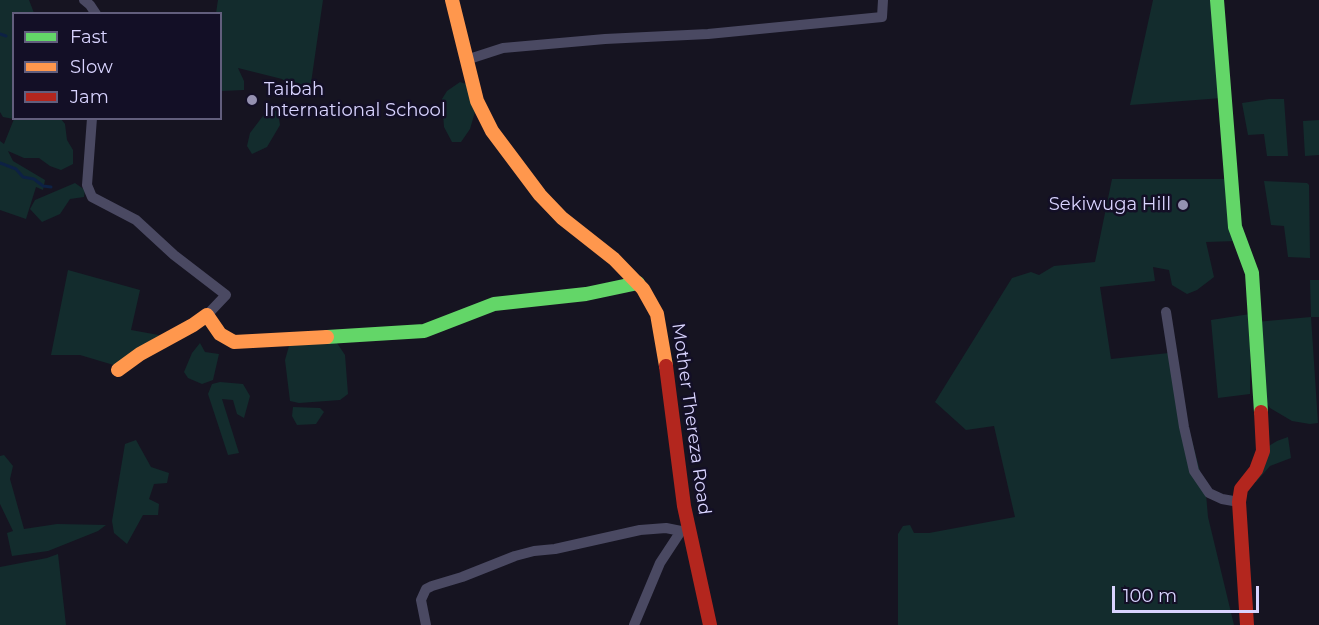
<!DOCTYPE html>
<html>
<head>
<meta charset="utf-8">
<style>
	body { margin:0 }
	#map { position:relative; width:1319px; height:625px; overflow:hidden; background:#161421; font-family:Montserrat,sans-serif }
	canvas { display:block }
	.legend { position:absolute; left:12px; top:12px; width:210px; height:108px; box-sizing:border-box; background:#130f26; border:2px solid #625e7d; margin:0; padding:8px 10px; list-style:none; font-size:18px; color:#d9d4ff }
	.legend li { display:flex; align-items:center; gap:12px; height:30px }
	.legend b { width:30px; border:2px solid #625e7d }
	.scale { position:absolute; left:1112px; top:586px; width:147px; height:27px; box-sizing:border-box; border:3px solid #d9d4ff; border-top:0; padding-left:8px; font-size:18px; line-height:21px; white-space:nowrap; color:#d9d4ff; -webkit-text-stroke:4px #130f26; paint-order:stroke }
</style>
</head>
<body>
<div id="map">
<canvas width="1319" height="625"></canvas>
<ul class="legend">
<li><b style="height:8px;background:#63d668"></b>Fast</li>
<li><b style="height:8px;background:#ff974d"></b>Slow</li>
<li><b style="height:8px;background:#b3261e"></b>Jam</li>
</ul>
<div class="scale">100 m</div>
</div>
<script>
const c = document.querySelector('canvas').getContext('2d');
c.lineJoin = 'round';
function fillPath(path, color) { c.fillStyle = color; c.fill(path, 'evenodd'); }
const shape = rows => new Path2D(rows.map(r => 'M' + r).join(''));
function trace(path, color, width, dash) { c.strokeStyle = color; c.lineWidth = width; c.lineCap = dash ? 'butt' : 'round'; c.setLineDash(dash || []); c.stroke(path); }
function label(font, color, halo, rows, align = 'center') {
  c.font = font + ' Montserrat,sans-serif'; c.lineWidth = 5; c.setLineDash([]); c.textBaseline = 'middle'; c.strokeStyle = halo; c.fillStyle = color; for (const [text, x, y, turn = 0] of rows) {
    c.save(); c.translate(x, y); c.rotate((+turn || 0) * Math.PI / 180); c.textAlign = isNaN(turn) ? turn : align; if (halo) c.strokeText(text, 0, 0); c.fillText(text, 0, 0); c.restore();
  }
}
const green = shape([
	[0,0,29,0,34,13,14,14,14,118,61,119,65,124,67,140,73,150,73,164,61,170,50,166,39,158,24,158,8,151,13,161,45,180,43,190,36,187,26,219,0,210,0,141,4,144,14,119,3,117,0,112],
	[218,0,323,0,310,90,291,85,282,79,238,68,244,81,244,90,221,91,220,14,216,13],
	[1153,0,1212,0,1222,98,1130,105],
	[460,82,466,84,475,112,470,129,461,142,452,142,444,127,442,99,447,91],
	[1269,99,1284,99,1288,156,1267,156,1264,134,1248,135,1242,103],
	[269,108,278,112,280,125,267,147,252,154,247,146,250,133],
	[1319,120,1319,155,1305,156,1303,121],
	[1112,179,1225,179,1236,241,1206,242,1214,277,1197,290,1187,294,1172,285,1169,270,1153,267,1155,281,1100,287,1111,359,1169,353,1206,494,1208,517,1234,625,898,625,898,534,903,526,910,525,914,533,929,533,1015,517,994,426,966,430,935,402,1012,278,1031,272,1039,275,1054,266,1095,262],
	[1264,181,1307,183,1309,185,1310,258,1288,257,1284,226,1271,225],
	[75,183,85,190,84,197,70,199,60,214,42,222,30,209,35,200],
	[68,270,140,290,131,330,164,336,117,366,80,355,51,355],
	[1310,280,1319,280,1319,317,1311,317,1318,423,1310,424,1292,421,1270,408,1258,392,1256,322,1311,317],
	[1250,314,1250,394,1218,398,1211,320],
	[321,341,337,343,345,355,348,394,340,400,299,403,290,401,285,360,289,346],
	[200,343,205,352,219,354,213,380,202,384,188,378,184,372,192,353],
	[220,382,243,384,250,396,244,418,237,414,233,400,222,399,239,453,228,455,208,394,212,384],
	[293,407,320,408,324,412,316,424,297,425,292,416],
	[1288,437,1291,458,1270,466,1256,482,1247,482,1267,447,1277,441],
	[136,440,151,467,169,473,167,483,154,484,149,499,159,504,158,515,143,515,127,544,114,533,112,521,125,444],
	[4,455,13,466,10,479,24,529,57,524,106,525,98,531,48,551,12,556,7,533,13,531,0,504,0,456],
	[58,554,66,625,0,625,0,567,47,558]
]);
const stream = shape([
	[0,34,6,36],
	[0,163,16,169,23,177,34,179,43,186,51,187]
]);
const street = shape([
	[84,0,90,5,96,14],
	[466,60,503,48,605,39,708,34,882,17,883,0],
	[92,118,87,185,92,197,136,220,174,255,226,295,207,315],
	[1166,312,1184,427,1194,471,1209,493,1222,499,1239,502],
	[426,625,421,600,426,589,432,586,462,577,515,556,534,551,555,549,640,530,666,528,681,531],
	[634,625,660,563,681,531,685,531]
]);
const fast = shape([
	[1217,0,1235,227,1252,273,1261,412],
	[327,337,424,331,494,304,586,294,638,283]
]);
const slow = shape([
	[452,0,477,101,492,131,540,195,562,218,614,259,643,289,657,314,666,366],
	[118,370,140,354,193,325,207,315,220,334,234,342,327,337]
]);
const jam = shape([
	[666,366,684,506,710,625],
	[1247,625,1239,502,1241,489,1256,470,1263,451,1261,412]
]);
const markers = [
	[252,100,6,"#9591b1"],
	[1183,205,6,"#9591b1"]
];
const poiNames = [
	["Taibah",264,90],
	["International School",264,111],
	["Sekiwuga Hill",1171,205,"right"]
];
const streetNames = [
	["Mother Thereza Road",691,419,82]
];
fillPath(green, '#132c2d');
trace(stream, '#0d2144', 3);
trace(street, '#4a4962', 10);
trace(fast, '#63d668', 14);
trace(slow, '#ff974d', 14);
trace(jam, '#b3261e', 14);
for (const [x, y, r, color] of markers) { const dot = new Path2D(); dot.arc(x, y, r, 0, 2 * Math.PI); c.fillStyle = color; c.fill(dot); trace(dot, '#130f26', 2); }
label('18px', '#d9d4ff', '#130f26', poiNames, 'left');
label('18px', '#d9d4ff', '#130f26', streetNames);
</script>
</body>
</html>
